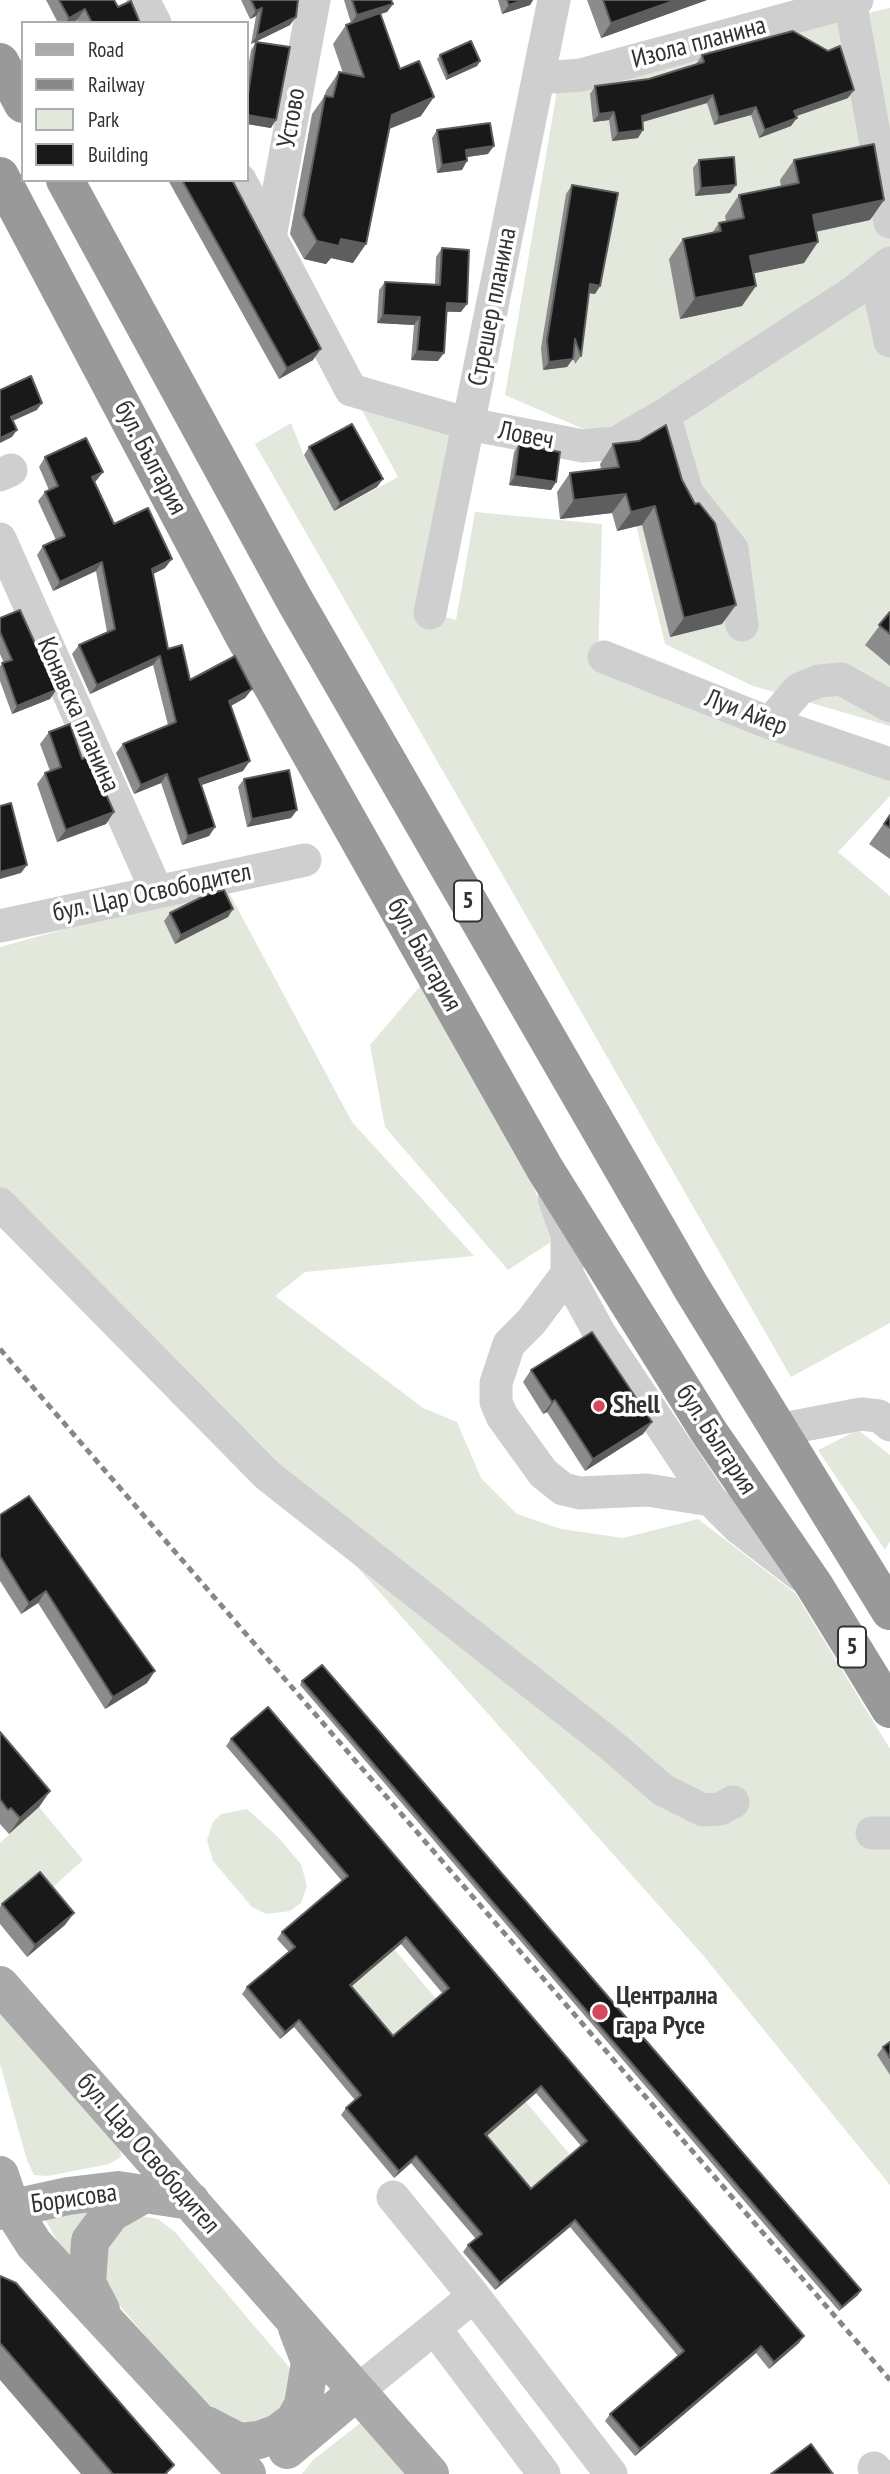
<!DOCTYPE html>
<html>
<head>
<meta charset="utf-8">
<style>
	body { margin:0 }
	#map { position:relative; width:890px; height:2474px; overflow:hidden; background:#fff; font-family:"PT Sans Narrow",sans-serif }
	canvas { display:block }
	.legend { position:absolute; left:21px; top:21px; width:228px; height:161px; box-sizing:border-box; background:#fff; border:2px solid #adadad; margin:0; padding:9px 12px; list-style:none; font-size:21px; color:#323232 }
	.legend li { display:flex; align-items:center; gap:14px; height:35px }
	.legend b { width:35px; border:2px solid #adadad }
</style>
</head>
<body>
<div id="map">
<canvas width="890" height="2474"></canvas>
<ul class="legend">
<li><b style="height:9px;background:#aaa"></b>Road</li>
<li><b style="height:9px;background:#878787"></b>Railway</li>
<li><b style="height:19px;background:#e3e8dc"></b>Park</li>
<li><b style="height:19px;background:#191919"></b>Building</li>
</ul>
</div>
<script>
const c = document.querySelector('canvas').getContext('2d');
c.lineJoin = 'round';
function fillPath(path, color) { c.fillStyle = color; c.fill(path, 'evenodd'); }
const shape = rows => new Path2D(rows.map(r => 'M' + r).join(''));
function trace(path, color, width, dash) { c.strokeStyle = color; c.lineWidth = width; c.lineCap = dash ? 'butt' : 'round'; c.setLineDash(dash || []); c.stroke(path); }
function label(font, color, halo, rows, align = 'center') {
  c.font = font + ' "PT Sans Narrow",sans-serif'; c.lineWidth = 7; c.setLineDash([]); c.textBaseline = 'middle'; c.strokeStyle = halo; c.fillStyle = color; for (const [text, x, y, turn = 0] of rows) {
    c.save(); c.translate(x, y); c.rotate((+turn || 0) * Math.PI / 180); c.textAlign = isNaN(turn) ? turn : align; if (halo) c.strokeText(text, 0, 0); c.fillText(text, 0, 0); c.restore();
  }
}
const green = shape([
	[890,8,890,726,753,686,665,644,616,443,505,395,558,85],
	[351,390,469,424,430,613,456,620,475,512,602,524,598,660,890,771,890,796,838,852,890,896,890,1323,791,1377,255,444,291,423,304,456,334,511,398,477],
	[225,885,352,1122,474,1256,305,1272,275,1296,423,1408,457,1422,481,1478,517,1514,561,1529,623,1538,698,1519,796,1594,890,1749,890,2185,702,1954,187,1376,0,1188,0,947],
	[421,985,534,1187,551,1242,508,1270,385,1127,370,1045],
	[858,1430,890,1455,890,1541,885,1550,818,1450],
	[39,1807,83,1860,42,1897,0,1910,0,1843],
	[247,1809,277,1836,301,1864,307,1886,301,1903,290,1911,266,1914,252,1907,213,1861,207,1840,213,1822,221,1814],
	[394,1949,438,2001,388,2043,345,1992],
	[0,2001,119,2140,121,2157,109,2164,48,2176,34,2175,27,2160,0,2064],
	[526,2102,572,2157,526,2196,480,2141],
	[97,2199,68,2260,45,2219],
	[141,2216,158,2219,175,2232,289,2367,292,2389,283,2409,263,2420,241,2425,216,2419,109,2293,101,2273,113,2229],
	[363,2421,413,2474,302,2474,313,2460]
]);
const minor = shape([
	[143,0,155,23],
	[850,0,890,222],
	[540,75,555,77,581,75,857,0],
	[240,180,351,390,469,424,583,446,616,443,664,415,855,291,890,263],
	[270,237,314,0],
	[873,279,880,294,890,341],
	[664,415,687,493,732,549,742,625],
	[0,475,11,470],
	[0,539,157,892],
	[430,613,554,0],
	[604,657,770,723,890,764],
	[770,723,799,689,819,681,841,679,890,706],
	[0,926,305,860],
	[554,1198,567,1236,567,1274,531,1322,509,1344,496,1383,496,1402,502,1416,543,1473,563,1489,580,1493,647,1490,711,1500,739,1528,800,1575],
	[0,1204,267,1475,611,1745,663,1790,703,1810,720,1809,733,1802],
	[567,1274,600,1334,711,1500],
	[778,1430,861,1414,879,1416,890,1425],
	[872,1833,890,1833],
	[474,2296,611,2474],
	[435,2329,544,2474],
	[356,2392,474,2296,393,2197],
	[874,2468,880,2474]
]);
const major = shape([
	[0,1985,430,2474],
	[0,2175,11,2208,34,2244,247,2474],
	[0,2211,68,2196,118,2190,191,2201],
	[101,2310,87,2283,90,2241,111,2213,146,2193],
	[206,2425,239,2442,259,2440,278,2433,294,2421,303,2405,310,2362,297,2328],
	[287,2450,356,2392]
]);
const highway = shape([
	[0,62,23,104],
	[0,176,245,638,545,1169,709,1432,814,1585,890,1709],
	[65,180,295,601,691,1287,890,1611]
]);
const rail = shape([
	[0,1349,890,2380]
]);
const wall = shape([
	[46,0,114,0,118,7,140,23,78,23,77,20,72,23,58,23],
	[241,0,298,0,290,25,251,44,256,16,250,19],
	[344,0,391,0,393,4,387,12,380,14,400,69,421,116,389,129,353,263,331,258,326,264,304,259,290,234,312,114,324,97,326,91,339,72,343,73,333,44,346,25,363,19,351,23],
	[498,0,533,0,530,5,502,14],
	[587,0,707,0,601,38],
	[256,42,271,128,247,124,247,74,251,50],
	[440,55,480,61,477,66,446,80,437,59],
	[702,55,848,98,796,116,791,126,759,138,751,115,714,125,707,103,642,122,638,138,612,141,609,120,593,122,590,94,595,86,649,79,696,64],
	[437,130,488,154,467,157,462,170,437,173,432,138],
	[699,160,736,185,730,193,695,196,693,168],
	[794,160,884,200,870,220,816,232,804,263,754,273,742,306,680,319,669,259,683,239,712,233,719,223,726,221,725,216,739,195,781,187,780,180],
	[168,180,232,180,313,360,279,379],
	[572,185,600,286,595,294,589,293,581,356,575,364,573,357,567,367,543,370,541,348,566,194],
	[442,248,461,312,447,312,438,361,411,360,414,325,377,323,379,290,385,282,435,285,436,257],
	[639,441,722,624,670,637,642,525,617,531,612,513,560,519,557,492,570,473,601,469,600,464,613,444],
	[519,444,556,482,551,490,509,485,514,452],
	[309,447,377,487,334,511,304,455],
	[45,457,96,481,95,482,114,524,165,568,153,574,168,649,190,680,252,689,245,698,231,706,243,771,201,785,215,827,209,836,182,845,161,783,134,794,116,753,123,744,168,725,153,665,90,694,72,654,79,645,107,632,96,571,53,591,37,555,43,546,56,540,38,501,45,492,49,490,39,467],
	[890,612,890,666,865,645],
	[0,618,56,690,50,699,12,714,0,681,0,666,4,663,0,654],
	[49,732,82,759,114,812,106,824,57,842,37,784,45,773,50,771,40,744],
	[244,779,297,810,291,818,247,827,238,787],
	[890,815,890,859,869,844],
	[170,913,228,917,175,944,164,921],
	[531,1370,652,1422,643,1434,585,1471,547,1412,543,1414,523,1382],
	[0,1515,147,1683,105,1709,38,1603,21,1614,0,1581],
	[302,1681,858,2295,839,2311,300,1685],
	[0,1732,50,1791,39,1807,9,1834,0,1824],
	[231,1739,799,2343,769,2369,756,2353,635,2456,605,2421,610,2414,678,2356,570,2227,495,2290,463,2252,468,2245,476,2239,411,2163,394,2178,341,2115,346,2108,355,2100,294,2027,280,2039,242,1994,247,1987,289,1952,277,1939,282,1932,342,1881,226,1746],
	[401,1944,443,1994,393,2036,351,1986],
	[536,2093,581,2146,531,2189,486,2136],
	[2,1904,65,1925,27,1957,0,1924,0,1907],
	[890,2042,890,2075,877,2055,883,2047],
	[0,2276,168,2474,81,2474,0,2380]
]);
const shadedWall = shape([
	[524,0,533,0,530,5,502,14,509,5],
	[676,0,707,0,601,38,611,23],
	[393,4,387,12,351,23,357,15],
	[262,8,256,16,250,19,256,11],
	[85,9,77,20,72,23,65,23,69,18],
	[296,17,290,25,251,44,257,36],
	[480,61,477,66,446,80,448,76],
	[854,90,848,98,788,119,794,111],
	[713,95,707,103,636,124,642,116],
	[434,97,421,116,379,133,392,115],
	[756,107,751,115,714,125,719,117],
	[614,112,609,120,593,122,599,114],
	[247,115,276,120,271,128,247,124],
	[797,118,791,126,759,138,765,130],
	[643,130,638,138,612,141,618,133],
	[494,146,488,154,460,158,466,150],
	[467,161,462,170,437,173,442,165],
	[736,185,730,193,695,196,701,188],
	[884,200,870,220,799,235,813,215],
	[341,239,366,244,353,263,331,258,326,264,304,259,317,241],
	[818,242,804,263,736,277,750,256],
	[590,284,600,286,595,294,584,292],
	[756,286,742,306,680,319,695,298],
	[447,303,467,304,461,312,442,311],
	[383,315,420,317,414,325,377,323],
	[321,349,313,360,279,379,287,368],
	[417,351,444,353,438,361,411,360],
	[573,359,567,367,543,370,549,362],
	[42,403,37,410,6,424,11,417],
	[17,430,12,437,0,443,0,438],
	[103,472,96,481,86,486,92,477],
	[515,476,556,482,551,490,509,485],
	[383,479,377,487,334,511,340,503],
	[626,494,612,513,560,519,574,500],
	[655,506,642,525,617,531,631,512],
	[172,559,165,568,145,578,152,569],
	[102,562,96,571,53,591,60,582],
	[736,605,722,624,670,637,684,618],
	[160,656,153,665,90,694,97,685],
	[252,689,245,698,223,710,229,701],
	[56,690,50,699,12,714,17,706],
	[250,761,243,771,193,788,199,779],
	[167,774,161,783,134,794,141,785],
	[297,810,291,818,247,827,252,819],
	[114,812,106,824,57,842,66,830],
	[215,827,209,836,182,845,188,836],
	[27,865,21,873,0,879,0,872],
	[233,909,228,917,175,944,181,935],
	[555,1400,547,1412,543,1414,552,1402],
	[652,1422,643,1434,585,1471,593,1459],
	[46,1591,38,1603,21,1614,29,1603],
	[155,1671,147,1683,105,1709,113,1697],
	[50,1791,39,1807,9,1834,20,1818],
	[74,1913,65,1925,27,1957,35,1945],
	[406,1937,401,1944,345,1992,350,1985],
	[299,2020,294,2027,280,2039,285,2032],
	[541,2086,536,2093,480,2142,485,2134],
	[416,2156,411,2163,394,2178,399,2171],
	[575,2220,570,2227,495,2290,500,2283],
	[861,2290,858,2295,839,2311,842,2307],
	[804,2336,799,2343,769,2369,774,2362],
	[761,2346,756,2353,635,2456,640,2449]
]);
const building = shape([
	[59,0,114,0,118,7,131,1,140,23,92,23,85,9,69,18,59,0],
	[251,0,298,0,296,17,257,36,262,8,256,11,251,0],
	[352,0,391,0,393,4,357,15,352,0],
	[507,0,524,0,509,5,507,0],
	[603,0,676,0,611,23,603,0],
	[380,13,400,69,419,61,434,97,392,115,366,244,341,239,339,246,317,241,303,215,325,96,333,97,339,72,364,77,346,25,380,13],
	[793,31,828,51,840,46,854,90,794,111,797,118,765,130,756,107,719,117,713,95,642,116,643,130,618,133,614,112,599,114,595,86,649,79,704,62,702,55,793,31],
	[471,41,480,61,448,76,440,55,471,41],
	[256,42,290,47,276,120,247,115,247,101,256,42],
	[490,123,494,146,466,150,467,161,442,165,437,130,490,123],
	[874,144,884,200,813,215,818,242,750,256,756,286,695,298,683,239,721,231,719,223,744,218,739,195,799,183,794,160,874,144],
	[734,157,736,185,701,188,699,160,734,157],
	[182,180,232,180,321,349,287,368,182,180],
	[572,185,618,193,600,286,590,284,581,356,575,339,573,359,549,362,547,340,572,185],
	[442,248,469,250,467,304,447,303,444,353,417,351,420,317,383,315,385,282,440,285,442,248],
	[31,376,42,403,11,417,17,430,0,438,0,390,31,376],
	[352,424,383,479,340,503,309,447,352,424],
	[666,425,682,480,695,504,699,503,715,523,736,605,684,618,655,506,631,512,626,494,574,500,570,473,619,467,613,444,639,441,666,425],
	[86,438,103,472,92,477,114,524,148,508,172,559,152,569,168,649,182,645,190,680,235,656,252,689,229,701,250,761,199,779,215,827,188,836,167,774,141,785,123,744,176,722,160,656,97,685,79,645,115,629,102,562,60,582,43,546,65,536,45,492,58,486,45,457,86,438],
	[519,444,560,452,556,482,515,476,519,444],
	[20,610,56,690,17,706,2,663,12,660,0,632,0,618,20,610],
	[890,612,890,634,879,625,890,612],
	[70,724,82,759,89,756,114,812,66,830,45,773,61,767,49,732,70,724],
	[289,770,297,810,252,819,244,779,289,770],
	[11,803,27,865,0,872,0,806,11,803],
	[890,815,890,828,884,824,890,815],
	[224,890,233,909,181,935,170,913,208,894,224,890],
	[592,1332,652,1422,593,1459,555,1400,552,1402,531,1370,592,1332],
	[29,1496,155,1671,113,1697,46,1591,29,1603,0,1556,0,1515,29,1496],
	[322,1665,861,2290,842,2307,302,1681,322,1665],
	[268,1707,804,2336,774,2362,761,2346,640,2449,610,2414,684,2351,575,2220,500,2283,468,2245,482,2234,416,2156,399,2171,346,2108,361,2095,299,2020,285,2032,247,1987,295,1947,282,1932,348,1876,231,1739,268,1707],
	[406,1937,449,1988,393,2036,350,1985,406,1937],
	[541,2086,587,2141,531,2189,485,2134,541,2086],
	[0,1732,50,1791,20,1818,11,1808,8,1810,0,1799,0,1732],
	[40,1872,74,1913,35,1945,2,1904,40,1872],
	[890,2042,890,2058,883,2047,890,2042],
	[0,2276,16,2283,174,2465,165,2474,113,2474,0,2343,0,2276],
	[811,2444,833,2474,771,2474,811,2444]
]);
const markers = [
	[599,1406,7,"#d5485e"],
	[600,2012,9,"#d5485e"]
];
const shields = [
	[468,901,28],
	[852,1647,28]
];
const shieldNames = [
	["5",468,901],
	["5",852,1647]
];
const streetNames = [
	["Изола планина",699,43,-15],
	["Устово",292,118,-80],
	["Стрешер планина",493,307,-79],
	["Ловеч",526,436,11],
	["бул. България",150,458,62],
	["Луи Айер",746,713,21],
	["Конявска планина",78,715,66],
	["бул. Цар Освободител",152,893,-12],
	["бул. България",424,955,61],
	["бул. България",716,1440,57],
	["бул. Цар Освободител",148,2154,49],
	["Борисова",74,2199,-8]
];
const poiNames = [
	["Shell",613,1406],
	["Централна",616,1997],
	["гара Русе",616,2027]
];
fillPath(green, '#e3e8dc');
trace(minor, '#cfcfcf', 33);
trace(major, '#aaa', 38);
trace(highway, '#999', 38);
trace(rail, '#878787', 5, [7, 5]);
fillPath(wall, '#8c8c8c');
fillPath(shadedWall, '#5e5e5e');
fillPath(building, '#191919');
trace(building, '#5e5e5e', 2);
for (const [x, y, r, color] of markers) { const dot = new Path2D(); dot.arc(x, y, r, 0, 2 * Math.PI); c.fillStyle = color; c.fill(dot); trace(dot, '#fff', 2.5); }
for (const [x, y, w] of shields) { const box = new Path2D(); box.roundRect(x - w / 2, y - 20.5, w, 41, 5); c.fillStyle = '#fff'; c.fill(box); trace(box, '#323232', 2); }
label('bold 24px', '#323232', null, shieldNames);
label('26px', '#323232', '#fff', streetNames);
label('bold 26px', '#323232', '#fff', poiNames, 'left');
</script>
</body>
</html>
